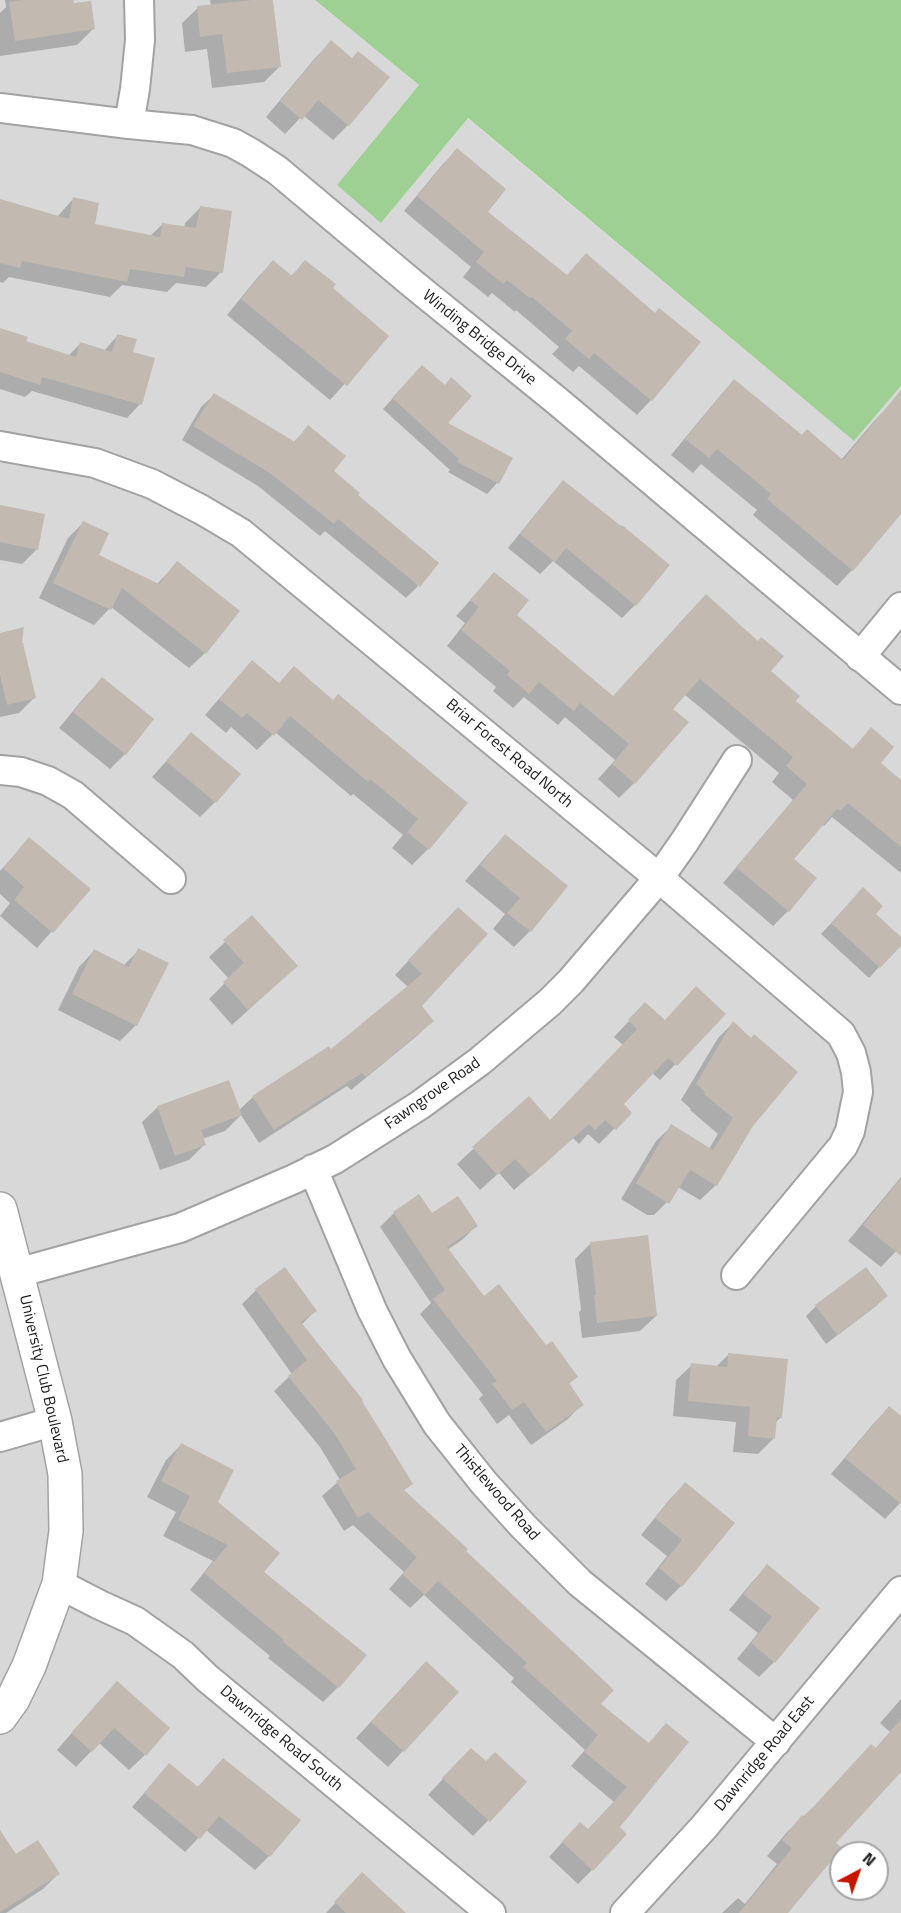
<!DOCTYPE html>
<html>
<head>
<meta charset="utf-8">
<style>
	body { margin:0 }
	#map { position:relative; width:901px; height:1913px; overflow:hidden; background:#edeae0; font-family:"Titillium Web",sans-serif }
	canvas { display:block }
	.north { position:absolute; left:829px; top:1841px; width:60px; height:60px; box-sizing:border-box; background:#fff; border:2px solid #a4a4a4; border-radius:50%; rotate:41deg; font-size:16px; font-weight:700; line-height:24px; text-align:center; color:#1b1b1b }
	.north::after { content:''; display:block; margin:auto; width:21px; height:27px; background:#c71600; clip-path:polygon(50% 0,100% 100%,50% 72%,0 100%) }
</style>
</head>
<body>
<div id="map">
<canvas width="901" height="1913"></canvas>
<div class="north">N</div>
</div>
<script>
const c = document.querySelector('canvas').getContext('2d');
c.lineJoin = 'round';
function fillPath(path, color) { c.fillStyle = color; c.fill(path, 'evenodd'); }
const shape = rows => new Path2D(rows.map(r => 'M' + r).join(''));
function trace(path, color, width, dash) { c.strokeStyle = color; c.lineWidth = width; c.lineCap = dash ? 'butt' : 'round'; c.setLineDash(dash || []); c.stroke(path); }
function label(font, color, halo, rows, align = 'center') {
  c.font = font + ' "Titillium Web",sans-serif'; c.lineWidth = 5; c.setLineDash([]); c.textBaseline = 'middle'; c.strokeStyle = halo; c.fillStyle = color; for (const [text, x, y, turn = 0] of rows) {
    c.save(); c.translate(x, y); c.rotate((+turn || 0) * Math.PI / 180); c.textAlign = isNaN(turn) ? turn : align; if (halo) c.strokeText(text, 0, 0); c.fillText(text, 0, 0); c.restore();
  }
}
const residential = shape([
	[0,0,315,0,419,85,337,185,382,222,467,118,854,441,901,386,901,1913,0,1913],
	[841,1853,877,1853,877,1889,841,1889]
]);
const forest = shape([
	[315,0,901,0,901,386,854,441,468,118,381,223,337,185,419,85]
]);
const shadow = shape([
	[5,0,72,0,73,5,93,29,77,45,0,56,0,13,6,7],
	[210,0,271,0,279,67,264,82,212,88,207,49,185,52,182,23,198,8,211,6],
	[331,42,352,59,348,125,333,140,303,115,285,134,266,117,316,57],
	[457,150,485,212,651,400,637,415,579,366,573,372,552,354,559,347,516,310,515,312,492,293,488,297,463,277,471,267,404,211,442,165],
	[73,199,94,225,150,236,163,224,184,228,185,223,200,208,221,272,206,287,176,283,167,292,122,285,110,297,9,277,3,283,0,282,0,200,57,217],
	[273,262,291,276,305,262,331,288,387,337,330,400,227,315,258,277],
	[0,329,24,342,68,356,80,344,104,351,118,335,131,353,140,404,127,418,32,391,25,397,0,389],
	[412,377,446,423,511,459,497,483,487,494,448,472,450,470,383,409],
	[734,381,801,437,841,460,875,420,890,405,901,414,901,511,852,570,837,586,753,515,757,510,701,464,693,473,671,455,719,397],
	[214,395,293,443,308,427,332,471,356,495,418,586,406,598,325,531,320,536,258,486,182,440,201,407],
	[564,482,635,605,622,618,553,561,540,574,508,548,551,495],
	[0,507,37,549,22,564,0,560],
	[83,523,97,556,157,584,177,563,205,653,189,668,111,607,94,625,39,598,68,538],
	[494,574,514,615,613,697,691,611,769,671,794,701,852,750,871,729,879,763,901,781,901,873,832,817,824,826,822,824,792,859,788,911,773,926,723,883,793,800,772,782,779,773,684,694,671,709,634,783,619,798,598,779,615,760,565,717,558,725,524,697,513,708,493,691,496,687,447,646,465,623,456,616],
	[0,634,20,644,34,698,19,713,0,717],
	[237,678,278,684,333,702,466,803,428,849,412,865,392,848,403,835,353,794,351,796,275,732,257,750,231,727,226,733,205,715],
	[102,679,125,754,110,769,59,728,87,694],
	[191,734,215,802,200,817,152,777],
	[505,836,566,886,530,931,514,947,493,929,505,914,465,881,490,852],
	[29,839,89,889,37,948,0,916,10,903,0,894,0,871],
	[853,900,873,914,901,939,901,943,869,978,821,934],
	[252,917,280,981,232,1025,209,999,229,979,209,957],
	[444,923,420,1006,432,1021,418,1035,351,1090,347,1086,259,1143,241,1115,225,1131,202,1139,205,1144,189,1160,160,1170,142,1122,158,1107,239,1110,253,1097,331,1051,408,987,395,975],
	[139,950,136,1025,120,1041,58,1010,79,967,94,951,123,966],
	[645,1004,664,1022,724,1014,660,1080,652,1073,621,1104,630,1113,599,1144,588,1134,579,1144,573,1138,514,1190,499,1173,480,1190,457,1164,529,1098,550,1122,623,1045,614,1037],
	[733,1023,751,1040,752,1125,716,1185,700,1200,678,1187,670,1199,654,1215,647,1215,621,1199,656,1141,672,1126,709,1149,718,1134,690,1110,691,1109,681,1100,718,1038],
	[901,1177,901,1246,881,1267,848,1241],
	[394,1213,431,1215,476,1226,462,1240,447,1250,484,1298,546,1347,576,1377,568,1385,582,1404,568,1419,531,1445,509,1415,497,1424,479,1399,483,1395,420,1314,431,1303,380,1227],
	[590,1244,656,1316,640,1331,582,1338,579,1312,581,1310,575,1259],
	[256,1290,315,1311,301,1325,411,1483,403,1491,464,1551,599,1704,648,1744,666,1725,618,1827,592,1870,578,1884,549,1857,566,1838,588,1831,614,1802,571,1766,585,1750,511,1682,514,1678,424,1595,410,1608,389,1589,404,1572,353,1525,344,1531,322,1496,340,1480,320,1447,274,1391,292,1374,242,1304],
	[886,1296,876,1306,826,1344,806,1316,816,1306],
	[728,1355,781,1417,775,1423,773,1439,758,1454,733,1452,736,1422,673,1416,676,1380,692,1365,716,1367],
	[889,1408,901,1418,901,1502,885,1519,831,1474,874,1423],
	[181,1445,262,1572,338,1687,323,1702,268,1658,270,1656,190,1590,213,1561,163,1536,176,1512,147,1497,166,1460],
	[685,1484,681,1586,666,1601,645,1584,667,1556,641,1535,670,1499],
	[767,1566,818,1608,774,1662,759,1677,737,1659,758,1633,729,1610,752,1582],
	[410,1679,457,1692,388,1767,356,1738],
	[102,1698,145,1755,129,1770,99,1743,76,1767,57,1750],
	[901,1699,901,1773,899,1771,834,1843,786,1913,722,1913,738,1898,745,1904,777,1864,767,1856,787,1832,875,1749,890,1732,880,1723],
	[223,1760,269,1856,255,1870,206,1830,185,1852,132,1807,169,1765,197,1788],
	[485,1763,525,1782,473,1836,428,1795,456,1765],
	[0,1851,15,1856,58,1874,43,1889,6,1913,0,1913],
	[349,1888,404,1913,326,1913]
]);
const building = shape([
	[22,0,74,0,74,3,91,1,95,29,15,41,9,2],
	[252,0,273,0,281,67,227,73,222,34,200,37,197,6],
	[331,40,352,58,358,51,390,77,349,126,318,100,302,120,280,101],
	[457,148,506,189,488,212,567,275,586,253,655,313,659,308,701,342,652,401,594,353,589,359,565,339,572,331,532,297,530,298,507,280,503,284,476,262,484,252,417,196],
	[73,197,99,203,95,224,160,237,162,223,196,228,200,206,232,211,223,273,186,267,184,277,130,269,127,282,22,261,20,268,0,263,0,199,69,219],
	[273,260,292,276,305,260,336,284,333,288,389,336,347,386,241,299],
	[0,328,28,337,26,341,76,357,80,342,112,352,117,334,137,339,133,352,155,358,142,405,42,377,40,385,0,372],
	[422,365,445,385,451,377,472,396,448,423,513,458,499,484,457,462,459,459,392,398],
	[734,379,802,435,807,429,843,460,901,390,901,514,853,571,767,499,771,494,717,449,709,458,685,439],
	[214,393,295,442,308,425,346,456,334,471,360,493,358,495,439,563,420,587,338,519,334,524,271,474,193,426],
	[563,480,621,526,622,525,670,565,636,606,566,548,555,562,520,534],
	[0,505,45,514,38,550,0,542],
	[83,521,109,533,99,555,159,584,177,561,240,611,206,654,122,588,111,610,53,583],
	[494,572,529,600,517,615,613,696,706,594,758,641,761,637,784,656,771,671,800,696,796,701,853,749,871,727,894,747,881,763,901,780,901,847,848,803,840,811,837,809,794,859,817,878,789,912,736,867,807,784,786,766,793,757,700,679,673,709,689,722,635,784,612,764,629,744,580,703,574,711,539,682,529,694,507,675,510,671,461,630,479,607,470,600],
	[24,627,22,643,23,643,36,698,7,705,0,675,0,633],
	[252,660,279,683,294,666,333,700,338,694,468,803,429,850,407,832,418,819,370,779,368,782,290,716,274,736,247,713,242,718,219,699],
	[102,677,154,719,126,755,73,712],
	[191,732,241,774,216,803,166,761],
	[505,834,568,886,531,932,507,913,520,898,480,865],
	[29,837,91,889,53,933,14,900,24,887,3,868],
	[863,887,883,906,876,914,901,937,901,946,880,968,831,923],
	[458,907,488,934,422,1006,434,1021,366,1077,362,1073,274,1130,252,1096,329,1046,331,1049,422,974,408,960],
	[252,915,298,966,248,1010,223,982,244,963,223,940],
	[138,948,169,963,137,1026,72,994,94,949,129,967],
	[696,986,726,1014,677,1066,668,1058,624,1104,632,1113,616,1130,605,1120,595,1130,589,1124,531,1176,515,1159,497,1175,472,1147,529,1096,550,1120,637,1029,628,1020,645,1002,665,1020],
	[733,1021,751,1038,754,1034,798,1072,753,1126,717,1186,690,1170,669,1204,636,1183,671,1124,713,1150,733,1118,704,1094,705,1092,696,1084],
	[229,1080,242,1115,201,1130,206,1145,175,1156,157,1106],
	[901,1178,901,1256,863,1225],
	[419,1194,432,1213,458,1196,478,1226,447,1247,484,1296,499,1284,546,1345,552,1341,578,1377,569,1383,584,1405,546,1432,524,1402,512,1410,492,1384,497,1381,433,1299,445,1290,393,1212],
	[648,1235,657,1316,597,1323,594,1295,596,1295,590,1242],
	[285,1267,317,1311,301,1322,363,1400,362,1401,413,1484,404,1490,468,1549,466,1551,614,1690,601,1704,649,1743,666,1723,689,1742,620,1827,627,1834,593,1871,562,1842,580,1822,588,1829,627,1787,584,1752,598,1735,523,1667,527,1663,438,1581,425,1595,402,1574,417,1557,368,1512,358,1518,336,1481,356,1469,334,1433,288,1376,307,1360,255,1289],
	[866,1267,888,1296,837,1335,815,1305],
	[728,1353,788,1359,782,1418,777,1417,775,1439,748,1436,750,1407,688,1401,691,1363,727,1367],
	[889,1406,901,1416,901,1504,845,1458],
	[181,1443,234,1470,218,1502,280,1553,264,1572,367,1655,339,1688,283,1642,284,1640,204,1573,228,1545,178,1520,190,1496,161,1481],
	[685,1482,735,1523,682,1587,659,1568,682,1540,655,1518],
	[767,1564,820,1608,775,1663,751,1643,772,1617,743,1594],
	[426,1661,459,1692,404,1752,371,1722],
	[117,1681,170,1728,146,1756,114,1728,92,1752,71,1733],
	[901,1719,901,1772,836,1843,842,1848,788,1913,739,1913,792,1848,782,1840,802,1815,804,1817,871,1744,876,1748],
	[471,1748,486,1761,495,1752,527,1782,490,1822,442,1778],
	[223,1758,301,1820,270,1857,219,1816,200,1839,144,1793,169,1763,198,1787],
	[0,1830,16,1854,38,1840,60,1874,0,1912],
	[362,1872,406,1913,346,1913,334,1902]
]);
const minor = shape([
	[0,108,129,124,192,130,233,143,251,153,277,170,413,284,556,400,901,690],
	[129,124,135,89,140,40,139,0],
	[0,446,95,463,152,484,202,510,241,533,659,878,841,1034,851,1053,856,1072,858,1092,850,1131,843,1146,736,1275],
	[860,657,901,607],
	[0,770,21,772,48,781,73,795,171,879],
	[313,1169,372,1310,397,1359,437,1424,484,1483,523,1526,580,1583,776,1742],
	[17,1273,180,1228,294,1179,335,1159,420,1105,480,1061,550,1002,571,981,659,878,685,841,737,760],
	[0,1437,55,1421],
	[59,1584,100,1605,135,1621,183,1655,207,1678,491,1913],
	[625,1913,704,1827,901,1591]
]);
const tertiary = shape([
	[0,1209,55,1421,65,1474,66,1531,59,1584,29,1666,13,1699,0,1717]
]);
const streetNames = [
	["Winding Bridge Drive",479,338,39],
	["Briar Forest Road North",509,754,40],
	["Fawngrove Road",433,1094,-35],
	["University Club Boulevard",43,1379,77],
	["Thistlewood Road",496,1493,49],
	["Dawnridge Road South",281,1739,40],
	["Dawnridge Road East",765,1754,-50]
];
fillPath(residential, '#d9d8d8');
fillPath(forest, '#9ecf93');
fillPath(shadow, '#0003');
fillPath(building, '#c2b9b0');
trace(minor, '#a2a2a2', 32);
trace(tertiary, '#a2a2a2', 36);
trace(minor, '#fff', 28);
trace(tertiary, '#fff', 33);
label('16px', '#1b1b1b', '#fff', streetNames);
</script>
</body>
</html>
